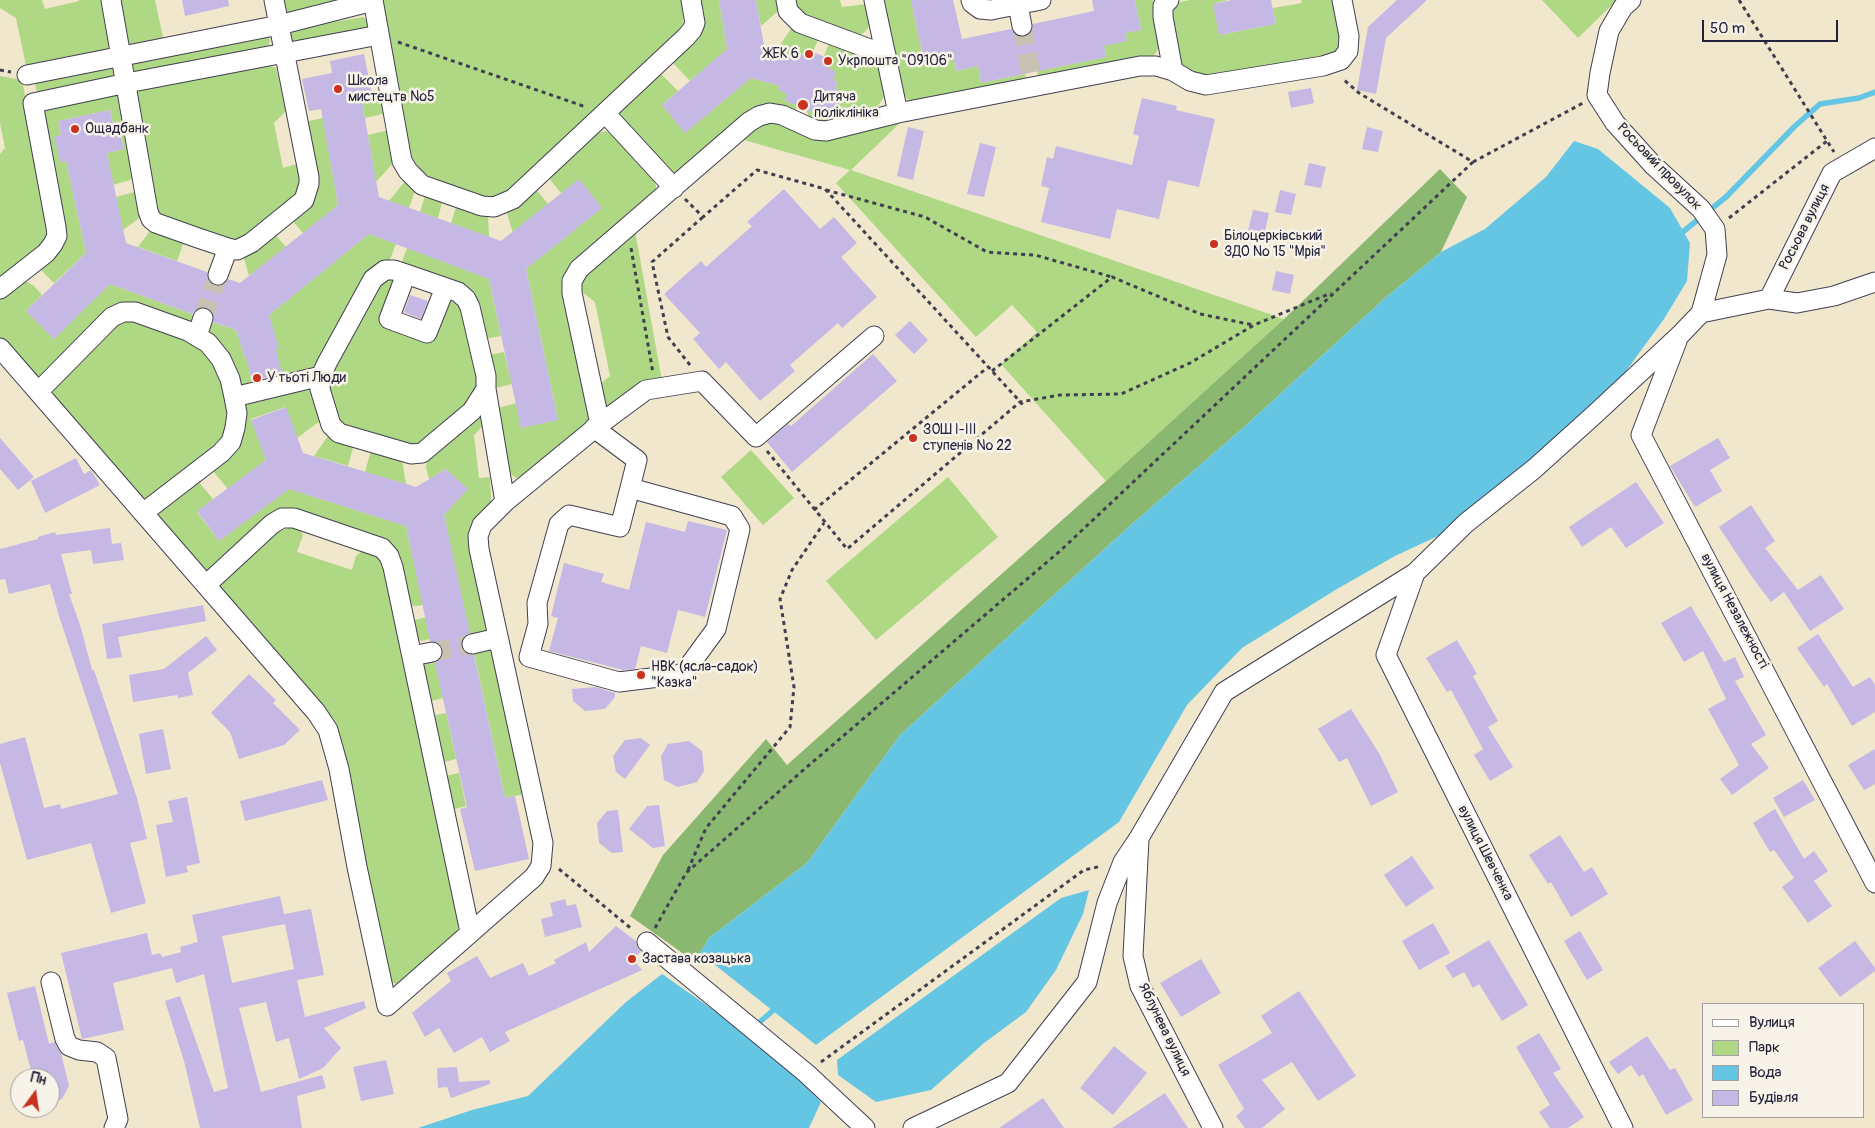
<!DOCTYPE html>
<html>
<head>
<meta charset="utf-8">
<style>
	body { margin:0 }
	#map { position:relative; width:1875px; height:1128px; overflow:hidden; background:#f1e7cd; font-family:Pangolin,sans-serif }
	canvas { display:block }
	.legend { position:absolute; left:1702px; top:1003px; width:162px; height:115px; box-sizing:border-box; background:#f7f3e8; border:1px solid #a29fa3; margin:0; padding:6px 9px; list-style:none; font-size:15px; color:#22223b }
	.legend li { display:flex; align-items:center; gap:10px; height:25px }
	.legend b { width:25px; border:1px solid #a29fa3 }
	.north { position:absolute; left:10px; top:1068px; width:50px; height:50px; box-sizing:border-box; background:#f7f3e8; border:1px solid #a29fa3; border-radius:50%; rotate:14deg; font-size:14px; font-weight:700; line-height:20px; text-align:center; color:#22223b }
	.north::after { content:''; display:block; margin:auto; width:18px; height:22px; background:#c8321e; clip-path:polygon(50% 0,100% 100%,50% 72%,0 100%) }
	.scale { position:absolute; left:1702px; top:20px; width:136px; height:22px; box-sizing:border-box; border:2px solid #22223b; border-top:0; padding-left:6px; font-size:15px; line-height:18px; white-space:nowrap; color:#22223b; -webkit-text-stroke:4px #f7f3e8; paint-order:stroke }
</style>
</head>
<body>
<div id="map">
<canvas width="1875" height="1128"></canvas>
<ul class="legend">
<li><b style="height:6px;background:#fff"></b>Вулиця</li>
<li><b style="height:14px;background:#aed883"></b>Парк</li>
<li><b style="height:14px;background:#65c6e3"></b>Вода</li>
<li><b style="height:14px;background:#c5b8e4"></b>Будівля</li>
</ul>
<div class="north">Пн</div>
<div class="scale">50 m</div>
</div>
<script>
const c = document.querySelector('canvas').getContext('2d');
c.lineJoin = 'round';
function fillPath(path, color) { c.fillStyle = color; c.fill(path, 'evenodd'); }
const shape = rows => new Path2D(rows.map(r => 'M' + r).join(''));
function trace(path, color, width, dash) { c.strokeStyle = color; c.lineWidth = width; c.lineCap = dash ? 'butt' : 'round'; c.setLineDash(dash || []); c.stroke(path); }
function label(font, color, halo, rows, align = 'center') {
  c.font = font + ' Pangolin,sans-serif'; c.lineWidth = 5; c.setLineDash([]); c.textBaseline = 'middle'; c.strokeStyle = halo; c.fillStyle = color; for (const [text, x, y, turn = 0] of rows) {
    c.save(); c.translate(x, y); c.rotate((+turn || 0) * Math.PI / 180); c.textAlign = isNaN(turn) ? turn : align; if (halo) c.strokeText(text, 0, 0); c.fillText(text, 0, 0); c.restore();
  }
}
const green = shape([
	[0,0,42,0,45,9,79,1,79,0,105,0,114,43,109,52,26,66,16,18,0,8],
	[119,0,155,0,164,42,132,46,129,43],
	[280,0,362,0,289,14,284,11],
	[381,0,683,0,685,9,682,28,510,191,494,198,483,197,433,178,423,173,417,165,411,155],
	[698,0,719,0,727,49,690,81,672,62],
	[756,0,776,0,778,11,761,26],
	[793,0,840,0,842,7,868,4,870,24,866,31,859,36,851,35,799,12],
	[883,0,911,0,924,62,953,56,956,71,978,66,981,83,1025,74,1027,82,911,102,903,95],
	[1135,0,1153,0,1161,39,1160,46,1153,57,1039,79,1037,71,1106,57,1104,46,1125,33,1141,30],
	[1190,0,1228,0,1213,4,1220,35,1276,24,1273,8,1302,3,1301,0,1336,0,1343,40,1336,52,1330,56,1202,78,1182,66,1172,19,1172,13,1176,6,1180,2],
	[1542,0,1617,0,1578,38],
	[363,17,369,22,369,26,365,29,295,42,291,40,290,32,293,29],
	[792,27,819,37,813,52,808,50,806,56,799,53,797,59,777,50],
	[263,35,268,37,270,40,269,44,266,47,137,73,132,68,132,64,135,61],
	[830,41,873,58,878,62,884,97,875,110,827,122,810,120,806,109,827,117,831,109,837,110,843,93,835,89,838,82,833,80,836,72,829,69,832,60,824,56],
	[265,64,276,68,286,111,274,123,283,168,297,164,300,177,297,192,246,237,238,240,230,241,162,217,157,210,137,99,138,92,143,88],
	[112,67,114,70,114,74,111,77,37,92,34,80],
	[660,73,678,91,662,105,685,133,751,78,780,86,778,90,787,94,785,101,798,106,796,110,790,112,770,107,680,175,667,169,619,116,620,110],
	[0,76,22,80,50,230,45,244,0,278,0,154,5,148,0,123],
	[115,93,119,95,134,176,130,180,113,185,107,153,124,149,119,122,113,123,110,110,58,121,61,135,55,137,60,162,66,161,86,253,54,283,40,269,54,257,43,112,47,107],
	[384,98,386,113,365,118,362,102],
	[323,118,338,205,303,233,291,219,309,202,305,122],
	[769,121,779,122,821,141,901,122,851,170,1284,319,1106,481,1001,364,1037,332,1012,305,976,337,836,183,850,170,740,139,752,129],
	[389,130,395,161,376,182,368,135],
	[600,132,607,132,613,135,653,179,656,186,656,193,576,261,589,418,585,425,521,477,516,478,512,475,509,469,498,408,516,403,521,428,558,420,526,269,602,208,579,180,561,193,551,181,550,177,553,173,594,134],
	[406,180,416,188,409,208,389,201],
	[535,188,548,204,513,233,506,210],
	[138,191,142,216,123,230,116,197],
	[426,193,443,199,438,218,420,212],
	[457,204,488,214,489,237,451,223],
	[153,227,185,239,177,261,138,247],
	[635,231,662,381,605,410,599,385,610,376,595,302,582,292,581,280,585,275],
	[273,232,286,247,249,276,243,255],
	[369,234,396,244,389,262,314,370,282,377,279,363,249,370,252,384,238,387,205,333,209,321,236,330,245,358,278,348,269,315],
	[407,248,489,279,501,336,484,339,478,311,400,267],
	[398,278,382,322,431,340,447,296,462,305,479,383,476,394,426,443,410,446,344,428,338,422,329,387,330,378,380,287,387,280],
	[23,280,33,285,42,295,26,311,54,339,110,284,197,316,192,329,127,304,42,378,36,378,0,338,0,298],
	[130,318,186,338,209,356,221,379,227,406,226,427,223,437,216,447,151,496,144,499,139,497,55,400,53,392,56,383,114,324],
	[504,352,512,384,495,388,489,355],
	[311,384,320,421,297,438,285,407,251,419,266,460,228,489,212,470,242,402],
	[479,415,482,416,483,426,474,435,479,478,490,477,491,496,491,504,481,512,490,631,470,636,444,515,468,489,446,469,429,479,426,467,428,458],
	[328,436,354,444,348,466,314,456],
	[371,450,402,460,406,484,365,472],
	[751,450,794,498,763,525,721,477],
	[948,477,998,537,876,640,826,581],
	[197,480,213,499,197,512,219,541,289,489,406,526,423,605,416,606,410,605,398,558,293,512,207,574,158,517,159,511],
	[291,527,299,529,303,535,297,552,352,570,356,556,361,552,366,550,376,554,385,565,459,918,457,934,399,985,388,981,386,972,342,747,339,737,219,588,220,580,275,533],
	[426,617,430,639,421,641,414,637,412,626,415,620],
	[494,644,525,794,505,798,473,649],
	[434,657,443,698,428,702,420,661],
	[446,713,456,759,441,763,431,716],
	[459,773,466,806,451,810,444,776]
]);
const forest = shape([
	[1440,169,1467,197,1441,252,1384,299,1243,428,1133,523,900,735,807,863,709,938,700,953,688,957,630,916,663,855,766,739,787,765,1106,481,1284,319]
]);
const water = shape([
	[1574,141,1598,149,1670,208,1690,243,1687,281,1664,319,1594,415,1466,523,1395,556,1337,589,1242,648,1187,705,1119,822,816,1045,700,953,709,938,807,863,900,735,1133,523,1243,428,1384,299,1441,252,1485,229,1546,177],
	[1089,890,1083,914,1056,970,1026,1012,984,1043,931,1090,876,1102,838,1075,837,1060,1061,898],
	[662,974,725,1018,797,1077,821,1102,809,1128,418,1128,472,1110,528,1096,626,1002]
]);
const stream = shape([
	[1679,235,1726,197,1795,126,1820,104,1859,98,1875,92],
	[754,1027,777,1007]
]);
const building = shape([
	[182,0,228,0,229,6,185,16],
	[719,0,756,0,764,45,797,59,799,53,806,56,808,50,833,60,829,69,836,72,833,80,838,82,835,89,843,92,836,111,831,109,827,118,798,106,785,101,787,94,778,90,780,86,751,78,685,133,662,105,727,49],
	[911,0,953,0,962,39,1011,29,1018,36,1025,37,1032,30,1033,24,1094,11,1092,0,1135,0,1141,30,1125,33,1127,41,1104,46,1106,57,981,83,978,66,956,71,953,56,924,62],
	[1232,0,1271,0,1276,24,1219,35,1213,4],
	[1397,0,1427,0,1386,38,1376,94,1357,90,1368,27],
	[364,54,373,100,362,102,379,197,501,241,579,179,602,208,526,269,558,420,521,428,489,279,369,234,269,315,279,348,276,349,282,374,252,381,246,358,245,358,236,330,213,322,214,315,211,310,206,307,196,309,192,314,110,284,54,339,26,311,86,253,66,161,60,162,54,136,61,135,58,121,110,110,113,123,118,122,124,149,107,153,126,243,207,272,209,282,215,286,225,284,228,279,240,283,338,205,321,109,309,111,302,79,332,73,330,61],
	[1311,88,1314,103,1291,108,1288,92],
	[1142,98,1177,106,1176,110,1215,119,1199,187,1168,180,1159,219,1117,209,1110,239,1041,222,1049,188,1041,186,1047,157,1053,159,1056,146,1132,165,1139,136,1133,134],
	[908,127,924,131,913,180,897,176],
	[1367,127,1383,131,1378,152,1362,149],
	[980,143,996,147,984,197,967,194],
	[1309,163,1326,167,1321,188,1304,185],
	[784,189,820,229,834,217,857,243,841,257,877,297,842,328,838,323,790,365,795,371,760,401,726,362,719,369,693,339,700,333,664,294,701,261,706,267,752,226,747,222],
	[1280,190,1296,194,1291,215,1275,212],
	[1253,210,1269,213,1264,235,1248,231],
	[1276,271,1294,275,1290,294,1272,290],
	[410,295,428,301,421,319,404,312],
	[910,321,928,340,914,354,895,335],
	[873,354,897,381,792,472,767,442,788,424,791,426],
	[286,407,303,453,416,487,446,469,468,489,444,515,470,633,464,636,461,646,464,652,469,655,474,655,505,798,515,796,529,859,475,871,460,809,467,807,435,663,442,656,443,649,440,644,430,641,406,526,289,489,219,541,197,511,266,460,251,420],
	[0,438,34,477,18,490,0,469],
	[1718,438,1730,458,1710,470,1722,491,1695,507,1670,466],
	[76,458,84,474,91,470,100,485,45,513,31,481],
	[1636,482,1664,523,1626,548,1611,527,1582,547,1569,527],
	[1751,505,1775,541,1765,548,1798,590,1821,575,1844,609,1810,631,1784,592,1771,602,1752,577,1719,527],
	[688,521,727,530,705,617,678,610,667,653,641,646,635,669,623,670,549,651,558,618,551,616,564,563,604,574,601,582,629,590,646,522,685,532],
	[110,528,112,544,121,543,124,560,93,564,91,550,61,554,72,594,69,594,81,628,92,670,94,670,137,798,147,839,130,843,146,903,111,913,91,843,27,860,0,763,0,744,25,737,44,808,60,804,61,809,118,794,59,616,50,584,9,594,5,579,0,580,0,549,38,539,38,537,55,532,56,535],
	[203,605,206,621,118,637,122,657,107,659,102,624],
	[1691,606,1724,662,1735,657,1744,677,1735,681,1766,735,1751,744,1769,768,1732,795,1720,779,1739,765,1708,709,1726,699,1703,651,1684,662,1661,623],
	[1818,634,1853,687,1870,677,1875,685,1875,712,1852,726,1827,684,1824,687,1797,648],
	[206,636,217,650,188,673,193,695,178,698,177,695,133,702,129,675,164,669],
	[1457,640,1477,674,1473,676,1498,721,1488,727,1513,767,1490,781,1474,755,1483,749,1451,690,1447,692,1426,658],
	[249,674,276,700,273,703,300,730,284,745,239,759,230,732,211,713],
	[596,687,615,693,615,697,605,709,585,711,573,701,572,689],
	[1351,709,1380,755,1398,792,1371,806,1347,758,1339,762,1318,729],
	[163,729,171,769,146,774,139,734],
	[641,738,650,745,625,779,616,772,613,756,625,740],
	[689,741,702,751,704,771,697,782,678,787,664,780,661,756,668,744],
	[1875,749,1875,784,1864,790,1848,765],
	[322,780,328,800,245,821,240,801],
	[1803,780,1815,800,1784,817,1773,798],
	[187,797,200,863,186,866,188,872,166,877,156,825,173,822,168,801],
	[659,805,665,846,653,848,629,829,647,806],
	[1775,809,1804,859,1814,851,1828,871,1814,881,1832,906,1808,923,1782,887,1794,878,1774,850,1770,852,1753,823],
	[618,810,623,852,612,853,599,843,597,823,607,811],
	[1560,835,1584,872,1592,867,1608,894,1571,917,1551,882,1548,884,1529,855],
	[1412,856,1434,888,1406,907,1384,875],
	[280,896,284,914,311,909,324,975,297,980,305,1017,364,1001,366,1008,324,1028,341,1048,323,1068,299,1079,289,1038,276,1042,266,1002,239,1008,261,1092,322,1075,326,1088,297,1096,302,1128,200,1128,184,1061,165,1001,180,996,214,1092,228,1088,204,974,176,983,172,968,113,983,124,1030,82,1039,61,953,147,933,152,955,160,953,162,957,181,952,180,947,198,942,192,915],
	[285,924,294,969,232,983,222,936],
	[565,899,567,906,576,904,582,927,545,937,541,919,553,916,550,903],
	[1433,923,1450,953,1419,970,1402,941],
	[616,926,636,941,637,946,641,952,632,958,642,970,505,1032,510,1041,490,1052,482,1037,454,1053,439,1028,425,1037,412,1013,451,981,447,973,477,956,490,978,523,963,529,976,556,963,554,960,586,942,589,952],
	[1580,931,1603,970,1587,980,1564,941],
	[1489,940,1528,1005,1502,1021,1479,984,1473,988,1464,972,1453,978,1445,966],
	[1855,941,1875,968,1875,971,1840,997,1818,968],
	[1201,959,1221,993,1181,1017,1160,983],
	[35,986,49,1044,54,1042,61,1053,69,1086,62,1099,50,1102,50,1078,33,1078,23,1040,19,1041,7,993],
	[1299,991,1356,1076,1318,1101,1292,1062,1262,1080,1285,1109,1262,1128,1245,1128,1236,1116,1244,1109,1218,1065,1272,1033,1261,1016],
	[1539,1033,1561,1069,1553,1073,1584,1117,1568,1128,1550,1128,1539,1112,1550,1105,1516,1047],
	[1647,1036,1670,1070,1675,1068,1693,1100,1666,1115,1643,1074,1639,1077,1631,1065,1618,1074,1609,1062],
	[1114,1046,1147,1073,1113,1115,1080,1088],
	[386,1060,394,1094,361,1101,353,1067],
	[457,1067,459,1082,490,1080,490,1084,451,1098,447,1087,438,1088,437,1068],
	[1165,1093,1188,1128,1112,1128],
	[1043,1098,1064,1128,999,1128]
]);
const minorTunnel = shape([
	[1022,26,1031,73],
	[203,318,218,275],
	[432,652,472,644]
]);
const path = shape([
	[1739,0,1834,152],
	[398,42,586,107],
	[0,70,11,72],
	[1473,162,1583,103],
	[826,190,925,217,987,252,1035,255,1112,277],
	[685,199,703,217,757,170,825,189,1025,407],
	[1729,218,1827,141],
	[631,248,653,373],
	[690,365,668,337,652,262,703,217],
	[992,371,1112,277,1200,314,1253,325],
	[767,451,847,549,1020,402,1060,395,1121,394,1190,363,1254,325,1331,293],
	[814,510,988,367],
	[559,869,633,930],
	[688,870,706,828,790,727,794,687,780,599,792,570,824,523],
	[655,928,686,873,808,766,1060,551,1473,162,1359,93,1343,79],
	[821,1062,1084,870,1102,866]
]);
const minor = shape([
	[111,0,148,211,151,219,156,223,198,238,228,248,237,250,251,243,304,200,309,184,309,177,274,0],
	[373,0,402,161,408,171,422,185,482,206,494,207,513,199,686,37,692,30,695,23,691,0],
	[786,0,788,11,800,23,886,55],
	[874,0,898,113],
	[971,0,972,3,980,9,991,10,1041,0],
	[1169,0,1163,6,1163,17,1173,71],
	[1018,5,1022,26],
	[27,75,279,25,373,1],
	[605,113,674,188],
	[385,270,394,270,406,274,458,292,466,299,470,307,486,376,486,389,472,411,422,453,411,454,339,433,331,425,320,389,321,376,327,363,373,279,385,270],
	[406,274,389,319,427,333,445,288],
	[218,275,228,248],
	[0,289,46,253,53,244,57,236,56,227,33,103,127,83,379,35],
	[1769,299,1832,173,1875,148],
	[1701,313,1769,299,1797,303,1834,296,1875,282],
	[197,336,203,318],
	[1677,341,1641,435,1875,883],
	[0,348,316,712,328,730,339,769,357,867,387,1006,534,877,541,866,543,843,479,549,478,536,482,525,505,502,600,424,646,390,702,381,756,437,874,336],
	[486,389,505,502],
	[38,392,112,317,123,312,135,312,188,331,208,343,221,359,230,379,234,397,237,413,235,428,231,442,221,453,143,513],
	[234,397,321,376],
	[600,424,572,293,572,281,579,269,749,122,759,116,770,113,782,115,815,130,826,131,898,113,1140,66,1156,66,1173,71,1190,81,1206,85,1323,66,1341,60,1348,51,1349,36,1342,0],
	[594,428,637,460,630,488,620,527,569,515,559,524,537,603,538,624,529,657,619,682,683,674,716,629,740,529,732,516,630,488],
	[1415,573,1386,655,1623,1128],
	[206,585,272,524,282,518,294,518,382,548,389,556,393,567,470,932],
	[472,644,498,638],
	[412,656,432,652],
	[1139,839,1133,956,1140,986,1213,1128],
	[647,942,806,1073,865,1128],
	[51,982,65,1039,69,1046,79,1050,97,1052,106,1058,118,1119,114,1128],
	[913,1128,1008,1083,1087,982,1107,903,1123,862,1139,838,1224,692,1415,573,1466,523,1534,469,1594,415,1680,335,1701,313,1717,255,1715,229,1701,209,1653,165,1615,123,1597,95,1600,73,1609,31,1623,7,1631,0]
]);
const markers = [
	[809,54,5,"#c8321e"],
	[828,61,5,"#c8321e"],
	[338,89,5,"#c8321e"],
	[803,105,6,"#c8321e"],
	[75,129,5,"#c8321e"],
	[1214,244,5,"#c8321e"],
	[257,378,5,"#c8321e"],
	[913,438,5,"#c8321e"],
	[641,675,5,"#c8321e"],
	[632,959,5,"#c8321e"]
];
const poiNames = [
	["ЖЕК 6",799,54,"right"],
	["Укрпошта \"09106\"",838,61],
	["Школа",348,81],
	["мистецтв №5",348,97],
	["Дитяча",814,97],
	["поліклініка",814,113],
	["Ощадбанк",85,129],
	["Білоцерківський",1224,236],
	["ЗДО № 15 \"Мрія\"",1224,252],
	["У тьоті Люди",267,378],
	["ЗОШ І-ІІІ",923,430],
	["ступенів № 22",923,446],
	["НВК (ясла-садок)",651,667],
	["\"Казка\"",651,683],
	["Застава козацька",642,959]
];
const streetNames = [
	["Росьовий провулок",1659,167,46],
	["Росьова вулиця",1805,227,-63],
	["вулиця Незалежності",1734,611,62],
	["вулиця Шевченка",1485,853,63],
	["Яблунева вулиця",1164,1030,64]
];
fillPath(green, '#aed883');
fillPath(forest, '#8ab871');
fillPath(water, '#65c6e3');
trace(stream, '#65c6e3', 5.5);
fillPath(building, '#c5b8e4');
trace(minorTunnel, '#c8c0b0', 19, [19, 9]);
trace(minor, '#414051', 21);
trace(path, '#414051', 3, [4, 4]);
trace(minor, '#fff', 19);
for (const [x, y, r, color] of markers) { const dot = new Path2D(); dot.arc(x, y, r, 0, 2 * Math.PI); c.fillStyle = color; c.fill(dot); trace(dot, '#f7f3e8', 2); }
label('14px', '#22223b', '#f7f3e8', poiNames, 'left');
label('14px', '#22223b', '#f7f3e8', streetNames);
</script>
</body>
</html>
